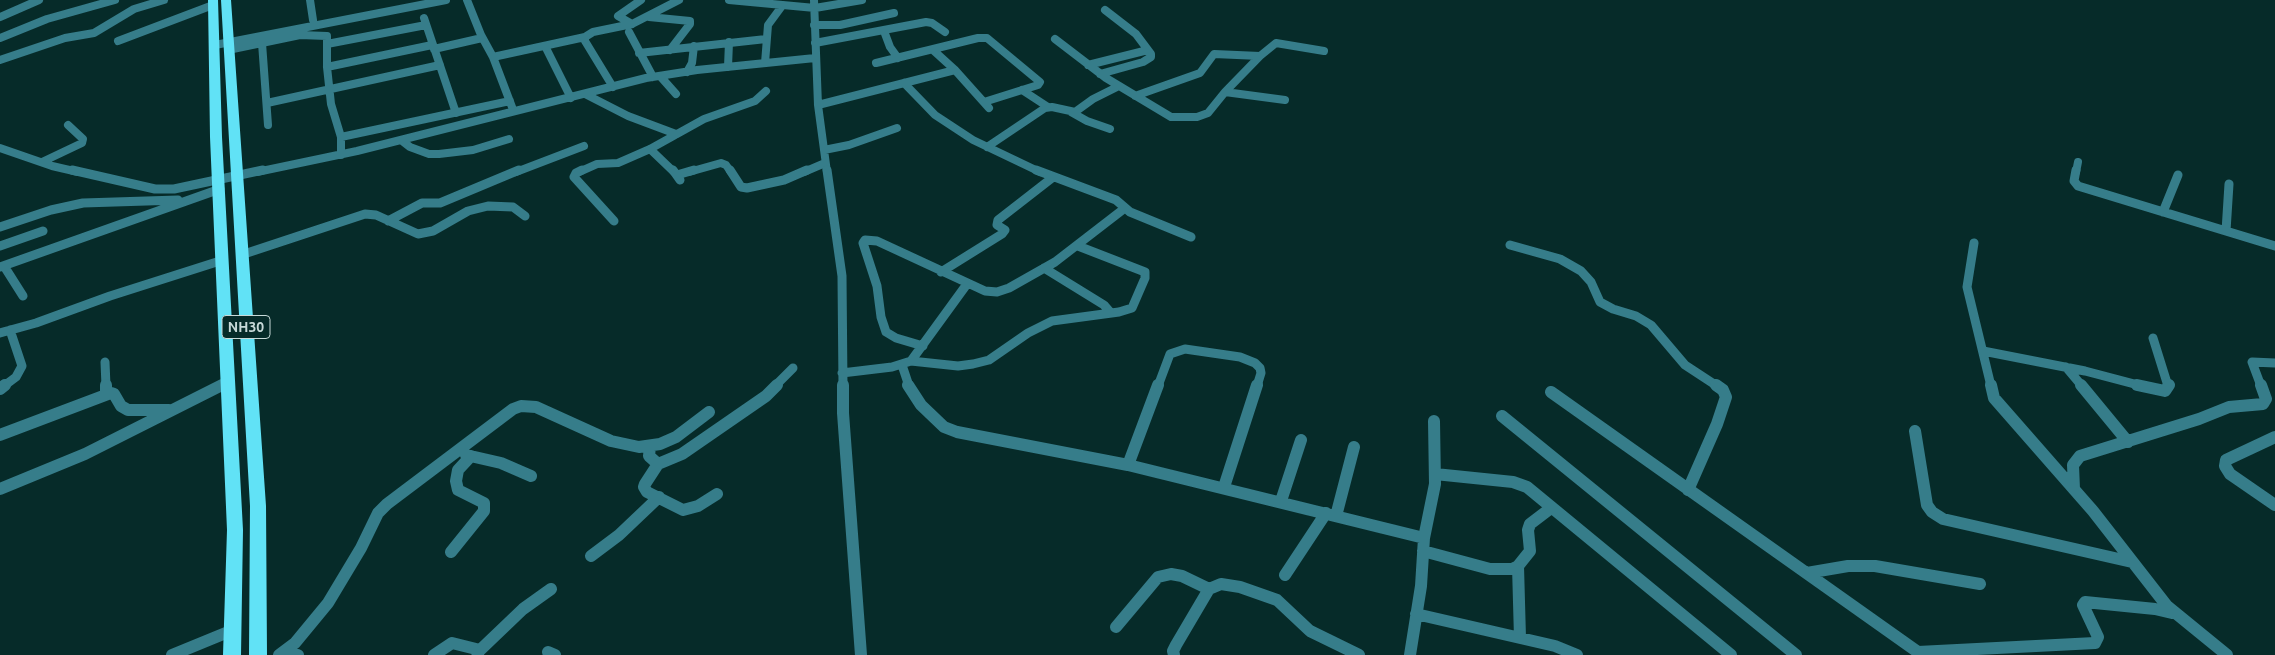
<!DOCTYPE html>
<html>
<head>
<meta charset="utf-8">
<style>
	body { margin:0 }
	canvas { display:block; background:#062b29 }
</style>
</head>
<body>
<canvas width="2275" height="655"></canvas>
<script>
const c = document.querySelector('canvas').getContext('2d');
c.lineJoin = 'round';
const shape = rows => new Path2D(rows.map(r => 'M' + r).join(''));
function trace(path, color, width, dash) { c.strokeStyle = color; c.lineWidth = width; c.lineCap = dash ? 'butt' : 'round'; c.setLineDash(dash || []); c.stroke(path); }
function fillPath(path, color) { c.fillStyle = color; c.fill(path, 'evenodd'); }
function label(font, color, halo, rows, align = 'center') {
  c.font = font + ' Ubuntu,sans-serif'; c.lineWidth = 4; c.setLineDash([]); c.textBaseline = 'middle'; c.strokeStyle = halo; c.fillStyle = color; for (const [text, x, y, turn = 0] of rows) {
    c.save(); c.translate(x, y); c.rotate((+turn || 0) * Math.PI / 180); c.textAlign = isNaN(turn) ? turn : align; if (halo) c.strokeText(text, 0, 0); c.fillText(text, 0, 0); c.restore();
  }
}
const minorFar2 = shape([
	[310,0,313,20],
	[467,0,481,35,493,57,512,107],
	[729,0,815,8,862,0],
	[814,0,818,105,827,172],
	[0,17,39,0],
	[649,17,690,21,690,24,670,50],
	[424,18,456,113],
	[632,24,618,16,641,0],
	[814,25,840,25,894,13],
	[884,31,890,47,898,58],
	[629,32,653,77],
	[0,38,47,19,115,0],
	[1055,39,1106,78,1171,117,1197,117,1208,113,1225,92,1285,100],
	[118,41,213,5],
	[262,43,268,125],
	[815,43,926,22,932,23,945,32],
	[327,44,426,25],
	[215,45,446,0],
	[545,46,571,98],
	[434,49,482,38],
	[228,50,300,35,327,36,327,67,331,104,341,137,341,155],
	[933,50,955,70,989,108],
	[639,53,766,39],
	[1260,56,1276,43,1324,51],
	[493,57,585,37],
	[0,60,65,38,94,33,134,9,164,0],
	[765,63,768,25,782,6],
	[876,63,978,38,987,38,1040,82,1038,85,984,102],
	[1088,65,1148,50],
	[327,67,432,45],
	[728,67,729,42],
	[687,72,692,63,694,46],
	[1100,74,1143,62,1151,57,1151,54,1136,34,1105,10],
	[660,76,676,94],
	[904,83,935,115,973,140,1040,172],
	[613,87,585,41,585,37,593,32,632,24,679,0],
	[1022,90,1048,107],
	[585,94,628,116,676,134],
	[1135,96,1200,73,1214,54,1260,56,1225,92],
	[267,103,440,65],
	[818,105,955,70],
	[1071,112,1087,121,1110,129],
	[341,137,510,101],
	[401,140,410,147,429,154,439,154,473,150,509,139],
	[987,147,1045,108,1052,107,1075,112,1093,99,1119,86],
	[0,148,52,166,78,172],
	[650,149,674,172],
	[824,150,849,145,897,128],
	[42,162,82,143,83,139,68,125],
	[257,172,357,151,646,78,697,70,815,58],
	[516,172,584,146],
	[579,172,597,164,618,163,650,149,704,119,755,101,766,91],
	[689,172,721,163,726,165,731,172],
	[804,172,825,163],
	[2076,172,2078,162]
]);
const minorFar1 = shape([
	[72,170,155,189,174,189,263,170],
	[582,170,576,173,574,177,614,221],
	[673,170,680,180],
	[730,170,741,187,747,188,784,180,807,170],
	[827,170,842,276,843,386],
	[1036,170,1116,200,1130,212,1191,237],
	[2076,170,2074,181,2078,186,2275,246],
	[677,175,694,170],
	[2163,212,2178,175],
	[388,221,422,203,440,203,519,170],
	[0,227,51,210,83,203,178,200],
	[2226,231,2229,184],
	[1974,243,1967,287,1991,386],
	[1510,245,1560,259,1581,271,1591,282,1600,302,1613,309,1636,316,1651,325,1685,365,1717,386],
	[0,246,43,231],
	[241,255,365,214,376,215,418,234,433,231,468,211,488,206,513,207,525,216],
	[4,266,23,296],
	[0,267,220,189],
	[1044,268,1104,305,1110,312],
	[941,272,1002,234,1005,230,997,225,998,220,1052,178],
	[0,333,36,323,110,296,223,260],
	[2153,338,2168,386],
	[923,346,896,338,886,332,881,317,877,286,863,243,865,240,877,241,985,291,997,292,1009,288,1055,262,1125,208],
	[1983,351,2085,371,2142,386],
	[911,361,958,366,973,364,989,360,1028,333,1052,321,1119,312,1132,308,1145,278,1145,272,1078,246],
	[105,362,106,386],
	[902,365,909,386],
	[2066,367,2082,386],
	[842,373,892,367,911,361,967,284],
	[4,386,16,377,22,366,10,330],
	[219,386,228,382],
	[775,386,793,368],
	[1158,386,1170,354,1185,349,1240,357,1255,363,1260,368,1261,373,1257,386],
	[2261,386,2252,362,2275,363]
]);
const minor = shape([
	[106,385,106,394],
	[843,385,843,413,861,655],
	[908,385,921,405,944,427,957,432,1128,465,1424,538],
	[1991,385,1994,398,2093,511,2167,606,2227,655],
	[2081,385,2128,442],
	[2137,385,2165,391,2169,385],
	[0,389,5,385],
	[1551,392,1922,655],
	[1502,416,1796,655],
	[1915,431,1927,505,1932,512,1943,519,2132,562],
	[0,435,111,393,114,394,121,406,128,410,169,410],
	[2275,437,2226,460,2225,466,2230,474,2275,505],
	[650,446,649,456,658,464,645,484,644,487,647,492,683,510,698,506,717,494],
	[466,455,501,463,531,476],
	[658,464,682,454,766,396,777,385],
	[1128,465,1158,385],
	[1435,474,1513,482,1527,487,1731,655],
	[1224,487,1257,385],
	[0,489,85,454,222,385],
	[2074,489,2073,465,2080,456,2199,419,2229,407,2263,404,2266,399,2261,385],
	[1688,490,1717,424,1726,397,1723,390,1716,385],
	[1281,501,1301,440],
	[1336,516,1354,447],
	[1423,551,1490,569,1512,569,1518,566,1530,551,1528,530,1530,524,1551,508],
	[451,552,484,511,484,503,458,490,456,481,458,470,471,456],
	[591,556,619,535,659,497],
	[1518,566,1520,638],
	[1807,573,1848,566,1875,566,1980,584],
	[1285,575,1326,513],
	[1416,614,1555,646,1577,655],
	[1116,627,1158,577,1171,574,1182,576,1209,589],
	[284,652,298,655],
	[478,652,523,609,551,589],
	[548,652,555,655],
	[1918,652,2095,643,2098,637,2083,605,2085,602,2155,609,2172,613],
	[172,655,233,630],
	[279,655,295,643,328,603,361,548,378,513,387,504,513,409,521,406,536,407,611,441,639,447,660,444,676,437,709,412],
	[434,655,452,643,476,649,478,655],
	[1174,655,1173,651,1176,645,1209,589,1221,584,1240,587,1277,600,1310,631,1359,655],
	[1410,655,1421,586,1424,538,1435,484,1434,421]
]);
const trunk = shape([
	[208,0,218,0,222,137,243,530,241,655,223,655,227,530,210,137,208,0],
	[221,0,231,0,266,506,267,655,249,655,250,506,221,0]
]);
const shields = [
	[246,327,48]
];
const shieldNames = [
	["NH30",246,327]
];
trace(minorFar2, '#367d8a', 8);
trace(minorFar1, '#367d8a', 9);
trace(minor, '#367d8a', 12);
fillPath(trunk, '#61e2f6');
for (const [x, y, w] of shields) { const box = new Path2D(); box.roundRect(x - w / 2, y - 11.5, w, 23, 4); c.fillStyle = '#062b29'; c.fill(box); trace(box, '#c7d9d8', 1); }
label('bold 14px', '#c7d9d8', null, shieldNames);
</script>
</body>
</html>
